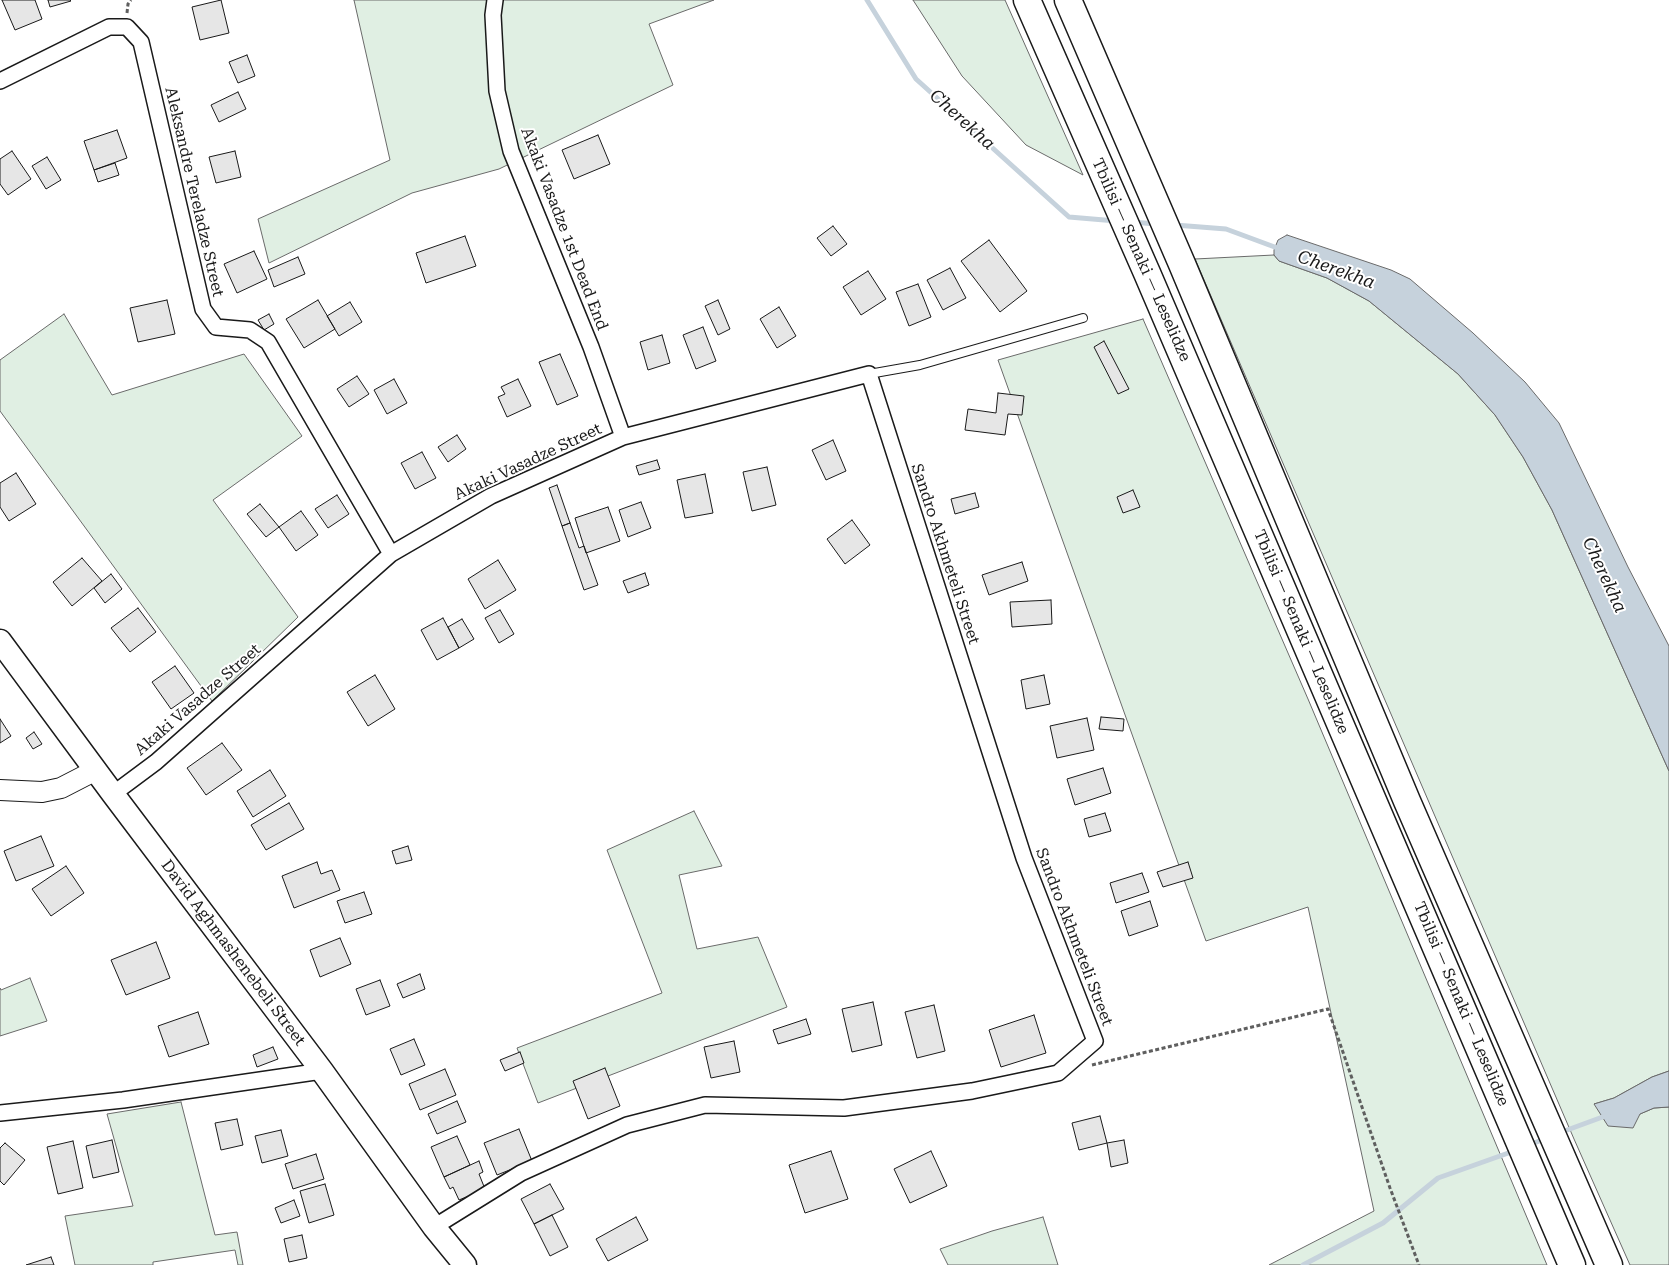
<!DOCTYPE html>
<html>
<head>
<meta charset="utf-8">
<style>
	body { margin:0 }
	canvas { display:block; background:#fff }
</style>
</head>
<body>
<canvas width="1669" height="1265"></canvas>
<script>
const c = document.querySelector('canvas').getContext('2d');
c.lineJoin = 'round';
function fillPath(path, color) { c.fillStyle = color; c.fill(path, 'evenodd'); }
const shape = rows => new Path2D(rows.map(r => 'M' + r).join(''));
function trace(path, color, width, dash) { c.strokeStyle = color; c.lineWidth = width; c.lineCap = dash ? 'butt' : 'round'; c.setLineDash(dash || []); c.stroke(path); }
function label(font, color, halo, rows, align = 'center') {
  c.font = font + ' "Roboto Serif",serif'; c.lineWidth = 4; c.setLineDash([]); c.textBaseline = 'middle'; c.strokeStyle = halo; c.fillStyle = color; for (const [text, x, y, turn = 0] of rows) {
    c.save(); c.translate(x, y); c.rotate((+turn || 0) * Math.PI / 180); c.textAlign = isNaN(turn) ? turn : align; if (halo) c.strokeText(text, 0, 0); c.fillText(text, 0, 0); c.restore();
  }
}
const green = shape([
	[354,0,714,0,649,24,673,85,499,169,412,193,269,263,258,219,390,160,354,0],
	[913,0,1005,0,1083,175,1026,145,962,76,913,0],
	[1274,255,1279,261,1327,278,1369,301,1458,374,1495,415,1523,457,1552,510,1669,771,1669,1071,1652,1077,1614,1098,1594,1104,1640,1114,1654,1108,1669,1107,1669,1265,1630,1265,1574,1139,1195,259,1274,255],
	[64,314,112,395,244,354,302,436,213,500,298,617,212,701,0,411,0,360,64,314],
	[1143,319,1308,699,1547,1265,1269,1265,1374,1211,1308,907,1206,941,998,360,1143,319],
	[694,811,722,866,679,875,697,949,758,937,787,1007,538,1103,517,1048,662,993,607,850,694,811],
	[30,978,47,1021,0,1036,0,988,1,990,30,978],
	[181,1102,215,1235,237,1232,243,1265,238,1265,235,1250,153,1262,153,1265,75,1265,65,1216,133,1206,107,1114,181,1102],
	[1043,1217,1058,1265,948,1265,940,1249,992,1231,1043,1217]
]);
const water = shape([
	[1287,235,1391,270,1410,279,1473,333,1525,382,1559,423,1628,567,1669,646,1669,771,1552,510,1523,457,1495,415,1458,374,1369,301,1327,278,1279,261,1274,255,1274,250,1278,240,1287,235],
	[1669,1071,1669,1107,1654,1108,1640,1114,1633,1128,1608,1126,1594,1104,1614,1098,1652,1077,1669,1071]
]);
const stream = shape([
	[867,0,916,79,1069,217,1116,221],
	[1132,222,1156,224],
	[1175,225,1226,229,1280,249],
	[1559,1133,1608,1115],
	[1529,1145,1547,1138],
	[1303,1265,1383,1223,1438,1178,1514,1151]
]);
const building = shape([
	[2,0,35,0,42,19,15,30,2,0],
	[48,0,70,0,71,1,50,7,48,0],
	[221,0,229,33,200,40,192,7,221,0],
	[247,55,255,76,238,83,229,62,247,55],
	[238,92,246,109,219,122,211,105,238,92],
	[117,130,127,158,94,170,84,141,117,130],
	[598,135,610,164,574,179,562,150,598,135],
	[12,151,31,179,8,195,0,184,0,159,12,151],
	[235,151,241,177,216,183,209,157,235,151],
	[47,157,61,180,46,189,32,166,47,157],
	[115,163,119,175,98,182,94,170,115,163],
	[833,226,847,244,831,256,817,238,833,226],
	[465,236,476,266,426,283,416,253,465,236],
	[989,240,1027,291,1000,312,961,261,989,240],
	[254,251,267,279,237,293,224,264,254,251],
	[298,257,305,274,274,287,268,270,298,257],
	[950,268,966,298,943,310,927,280,950,268],
	[868,271,886,299,861,315,843,287,868,271],
	[918,284,931,317,909,326,896,292,918,284],
	[167,300,175,334,138,342,130,308,167,300],
	[318,300,335,329,304,348,286,319,318,300],
	[718,300,730,329,718,335,705,306,718,300],
	[350,302,362,322,339,336,327,316,350,302],
	[779,307,796,336,777,348,760,319,779,307],
	[269,314,274,324,264,330,258,320,269,314],
	[703,327,716,361,696,369,683,335,703,327],
	[662,335,670,363,648,370,640,342,662,335],
	[1104,341,1129,389,1118,394,1094,347,1104,341],
	[560,354,578,396,557,405,539,362,560,354],
	[357,376,369,394,349,407,337,389,357,376],
	[394,379,407,403,387,414,374,390,394,379],
	[518,379,531,406,507,417,498,397,505,394,501,387,518,379],
	[998,393,1024,396,1022,415,1008,414,1005,435,965,430,968,409,996,413,998,393],
	[457,435,466,449,448,462,438,447,457,435],
	[833,440,846,471,826,480,812,450,833,440],
	[422,452,436,478,415,489,401,463,422,452],
	[657,460,660,469,639,475,636,466,657,460],
	[767,467,776,505,752,511,743,472,767,467],
	[16,473,36,504,9,521,0,507,0,483,16,473],
	[705,474,713,513,685,518,677,480,705,474],
	[557,485,570,523,562,526,549,488,557,485],
	[1133,490,1140,507,1123,513,1117,497,1133,490],
	[975,493,979,507,955,514,951,499,975,493],
	[337,495,349,514,328,528,315,509,337,495],
	[641,502,651,528,628,537,619,510,641,502],
	[260,504,279,527,266,537,247,514,260,504],
	[608,507,620,541,586,553,575,518,608,507],
	[301,511,318,535,296,551,279,527,301,511],
	[852,520,870,545,845,564,827,539,852,520],
	[570,523,579,548,584,546,598,585,584,590,562,526,570,523],
	[82,558,102,581,72,606,53,582,82,558],
	[498,560,516,590,485,609,468,579,498,560],
	[1022,562,1028,581,989,595,982,575,1022,562],
	[645,573,649,585,628,593,623,581,645,573],
	[111,574,122,589,105,603,94,588,111,574],
	[1051,600,1052,624,1012,627,1010,602,1051,600],
	[138,608,156,632,130,652,111,628,138,608],
	[500,610,514,634,499,643,485,618,500,610],
	[443,618,459,648,437,660,421,630,443,618],
	[462,619,474,639,459,648,448,627,462,619],
	[175,666,194,693,171,709,152,682,175,666],
	[375,675,395,709,368,726,347,692,375,675],
	[1044,675,1050,704,1026,709,1021,680,1044,675],
	[1101,717,1124,719,1123,731,1099,729,1101,717],
	[1087,718,1094,750,1057,758,1050,726,1087,718],
	[0,719,11,736,0,743,0,719],
	[34,732,42,744,33,749,26,738,34,732],
	[222,743,242,770,206,795,187,768,222,743],
	[1103,768,1111,793,1075,805,1067,779,1103,768],
	[270,770,286,796,253,817,237,791,270,770],
	[289,803,304,829,266,850,251,825,289,803],
	[1105,813,1111,831,1089,837,1084,819,1105,813],
	[41,836,54,866,16,881,4,851,41,836],
	[408,846,412,860,396,864,392,851,408,846],
	[317,862,321,874,332,870,340,890,294,908,282,876,317,862],
	[1188,862,1193,878,1163,887,1157,872,1188,862],
	[66,866,84,893,51,916,32,889,66,866],
	[1142,873,1149,892,1116,903,1110,883,1142,873],
	[364,892,372,914,345,923,337,901,364,892],
	[1150,901,1158,926,1129,936,1121,911,1150,901],
	[340,938,351,964,320,977,310,950,340,938],
	[156,942,170,978,126,995,111,960,156,942],
	[420,974,425,989,403,998,397,984,420,974],
	[380,980,390,1006,366,1015,356,989,380,980],
	[873,1002,882,1045,852,1052,842,1009,873,1002],
	[934,1005,945,1051,917,1058,905,1012,934,1005],
	[198,1012,209,1044,169,1057,158,1026,198,1012],
	[1034,1015,1046,1053,1001,1067,989,1030,1034,1015],
	[806,1019,811,1034,778,1044,773,1030,806,1019],
	[414,1039,425,1065,401,1075,390,1049,414,1039],
	[734,1041,740,1072,711,1078,704,1047,734,1041],
	[273,1047,278,1059,257,1067,253,1055,273,1047],
	[520,1052,524,1063,505,1071,500,1060,520,1052],
	[605,1068,620,1106,588,1119,573,1081,605,1068],
	[445,1069,456,1095,420,1110,409,1084,445,1069],
	[457,1101,466,1122,437,1134,428,1114,457,1101],
	[1100,1116,1107,1143,1079,1150,1072,1123,1100,1116],
	[237,1119,243,1145,221,1150,215,1123,237,1119],
	[519,1129,532,1161,497,1175,484,1143,519,1129],
	[281,1130,288,1156,262,1163,255,1136,281,1130],
	[457,1136,470,1165,444,1177,431,1147,457,1136],
	[112,1140,119,1172,93,1178,86,1146,112,1140],
	[1124,1140,1128,1163,1111,1167,1107,1143,1124,1140],
	[73,1141,83,1188,58,1194,47,1147,73,1141],
	[5,1143,25,1160,4,1185,0,1181,0,1148,5,1143],
	[831,1151,848,1199,805,1213,789,1165,831,1151],
	[931,1151,947,1186,910,1203,894,1169,931,1151],
	[316,1154,324,1179,293,1189,285,1164,316,1154],
	[479,1161,483,1172,479,1174,485,1189,459,1200,453,1187,450,1189,444,1177,479,1161],
	[325,1184,334,1215,309,1223,300,1191,325,1184],
	[550,1184,564,1209,534,1224,521,1199,550,1184],
	[294,1200,300,1216,281,1223,275,1208,294,1200],
	[552,1215,568,1247,550,1256,534,1224,552,1215],
	[636,1217,648,1240,608,1261,596,1239,636,1217],
	[302,1235,307,1258,289,1262,284,1239,302,1235],
	[51,1257,54,1265,26,1265,51,1257]
]);
const path = shape([
	[127,13,128,4,131,0],
	[1092,1065,1328,1009,1390,1188,1419,1265]
]);
const lane = shape([
	[869,374,920,365,1083,318]
]);
const street = shape([
	[495,0,493,15,497,91,511,151,591,347,623,437],
	[0,81,109,27,127,27,141,42,203,309,216,327,250,330,268,342,391,554],
	[113,794,156,762,391,554,491,496,623,437,869,374,1024,858,1095,1041,1058,1073,972,1091,844,1108,705,1105,627,1125,521,1173,434,1227],
	[0,1113,123,1100,322,1071]
]);
const secondary = shape([
	[0,790,42,792,61,788,96,770]
]);
const primary = shape([
	[0,641,113,794,322,1071,434,1227,465,1265]
]);
const highway = shape([
	[1027,0,1147,273,1572,1265],
	[1068,0,1182,264,1407,801,1609,1265]
]);
const streetNames = [
	["Aleksandre Tereladze Street",194,192,77],
	["Akaki Vasadze 1st Dead End",564,229,69],
	["Tbilisi — Senaki — Leselidze",1141,260,66],
	["Akaki Vasadze Street",528,462,-25],
	["Sandro Akhmeteli Street",945,554,72],
	["Tbilisi — Senaki — Leselidze",1301,632,67],
	["Akaki Vasadze Street",198,700,-41],
	["Sandro Akhmeteli Street",1074,937,69],
	["David Aghmashenebeli Street",233,953,53],
	["Tbilisi — Senaki — Leselidze",1461,1004,67]
];
const waterNames = [
	["Cherekha",962,120,42],
	["Cherekha",1336,270,20],
	["Cherekha",1604,575,65]
];
fillPath(green, '#e0efe3');
trace(green, '#6a6a6a', 1);
fillPath(water, '#c6d2dc');
trace(water, '#6a6a6a', 1);
trace(stream, '#c6d2dc', 5);
fillPath(building, '#e6e6e6');
trace(building, '#1a1a1a', 1);
trace(lane, '#1a1a1a', 10);
trace(street, '#1a1a1a', 18);
trace(secondary, '#1a1a1a', 22);
trace(primary, '#1a1a1a', 25);
trace(highway, '#1a1a1a', 29);
trace(path, '#5f5f5f', 3, [4, 2.5]);
trace(lane, '#fff', 8);
trace(street, '#fff', 15);
trace(secondary, '#fff', 20);
trace(primary, '#fff', 22);
trace(highway, '#fff', 26);
label('16px', '#1a1a1a', '#fff', streetNames);
label('italic 18px', '#1a1a1a', '#fff', waterNames);
</script>
</body>
</html>
